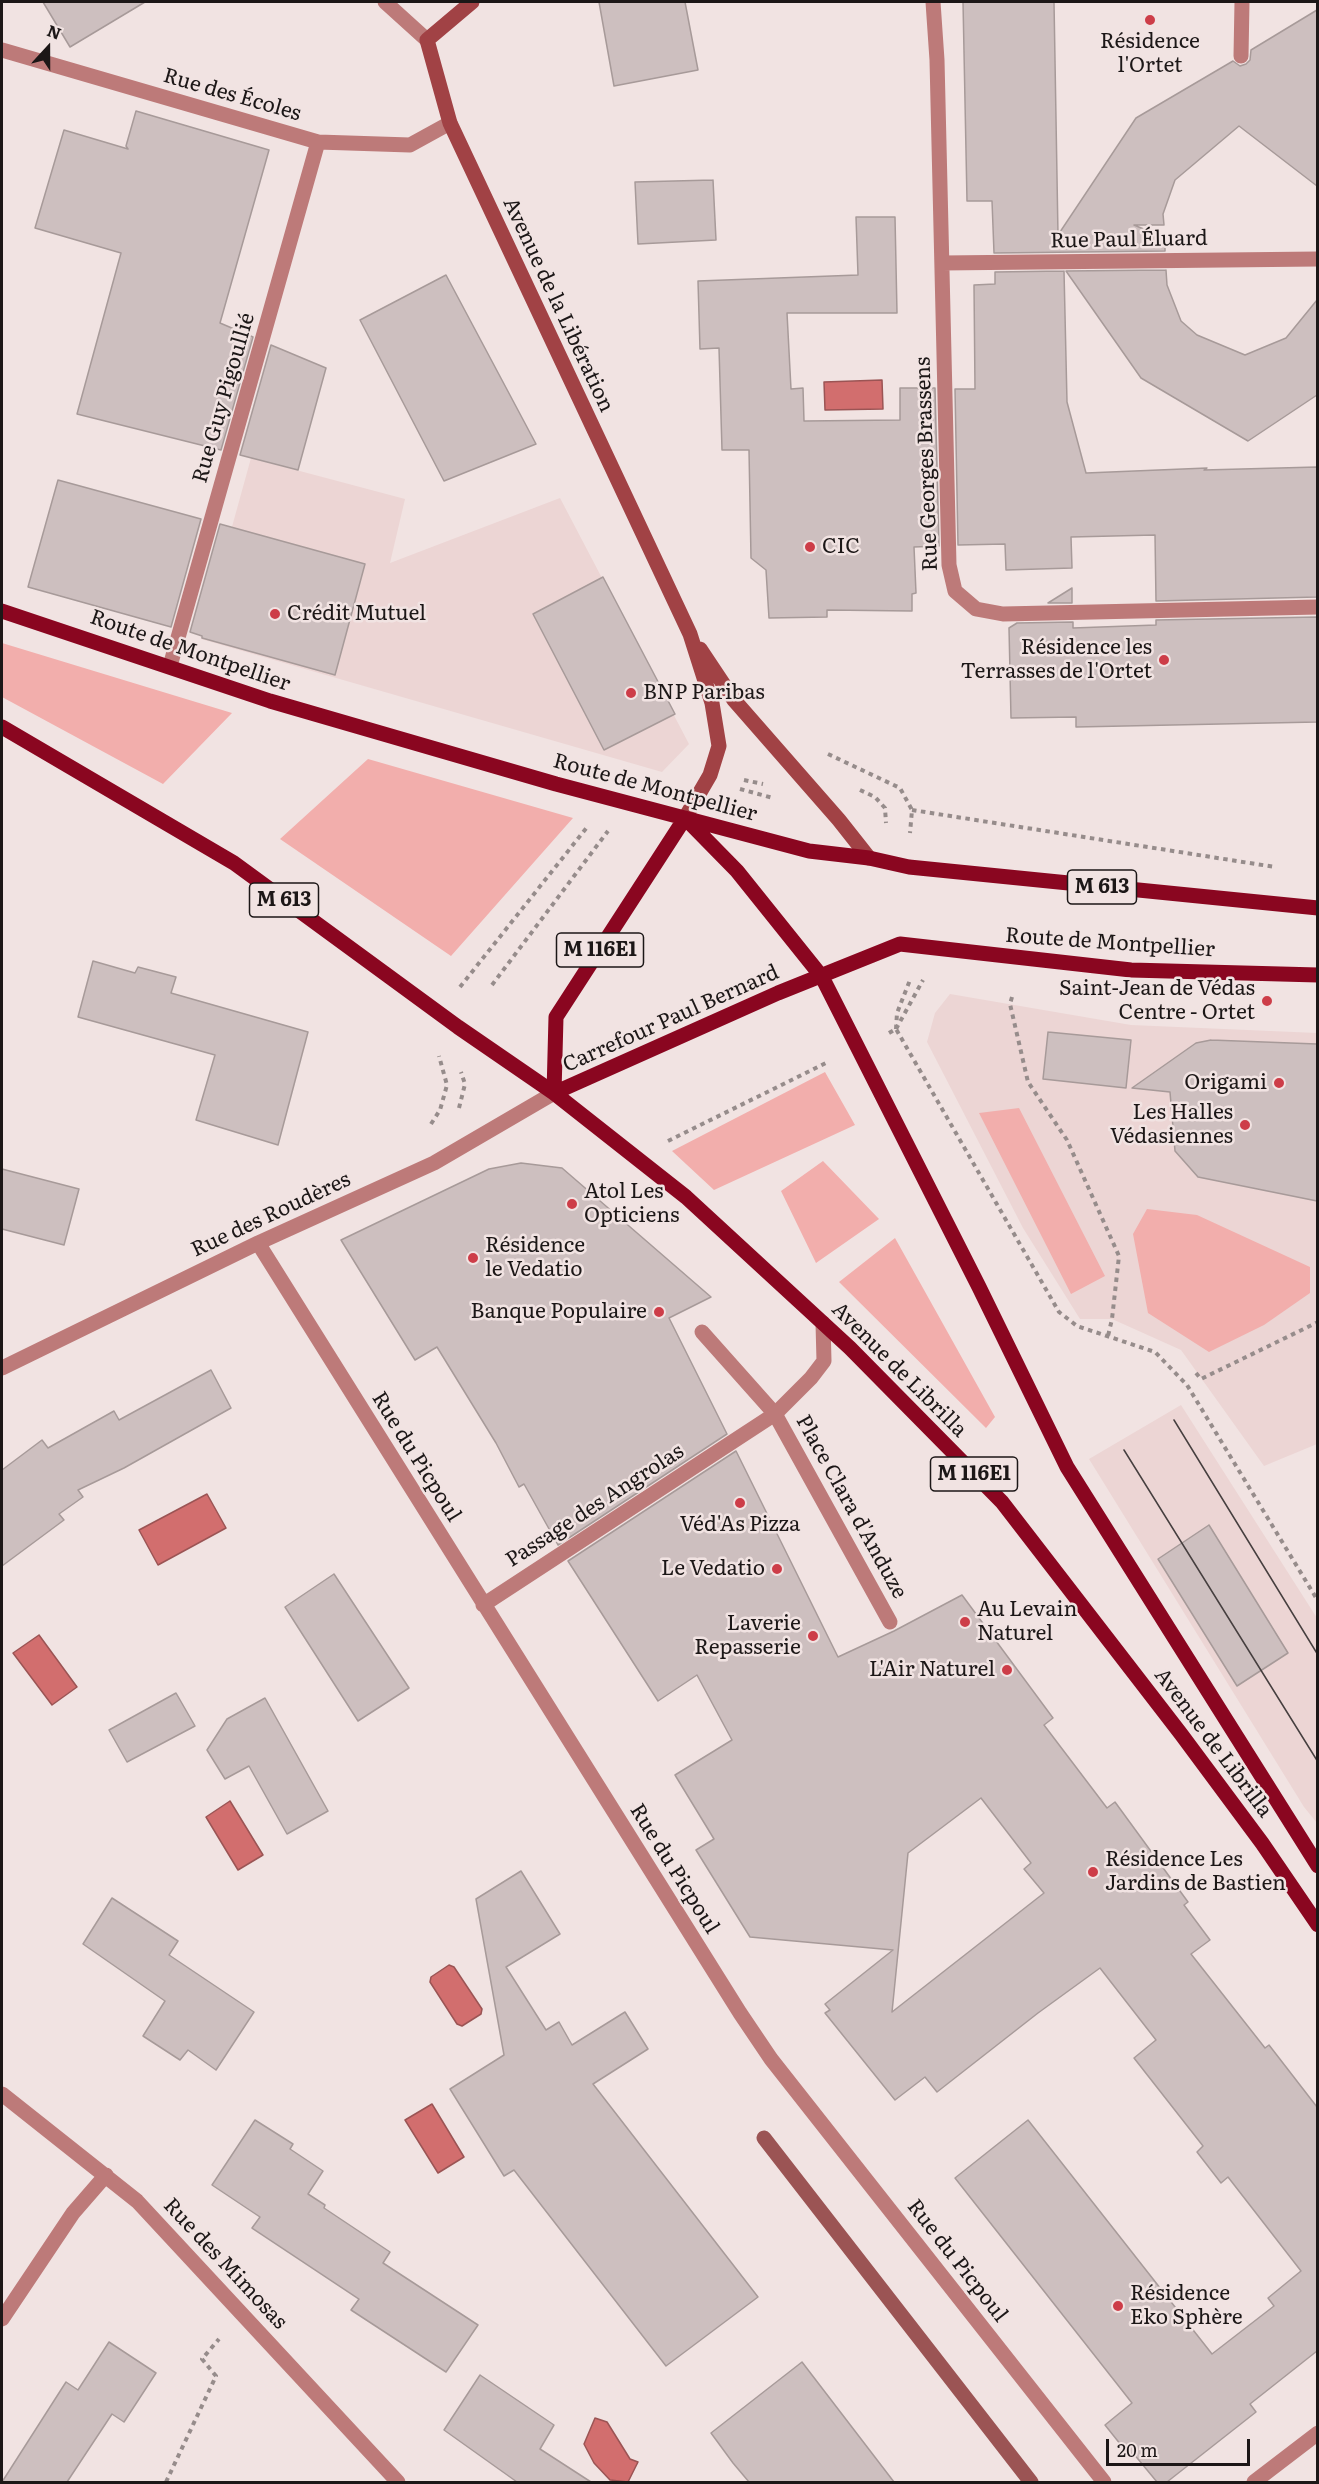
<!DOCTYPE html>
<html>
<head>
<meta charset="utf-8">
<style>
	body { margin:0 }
	#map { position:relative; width:1319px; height:2484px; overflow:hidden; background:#f1e3e2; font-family:Literata,serif }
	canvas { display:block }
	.frame { position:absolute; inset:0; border:3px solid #1c1717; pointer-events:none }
	.north { position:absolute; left:18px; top:18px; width:60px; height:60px; -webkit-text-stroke:4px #f1e3e2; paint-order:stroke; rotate:21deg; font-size:16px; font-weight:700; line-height:24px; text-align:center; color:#1c1717 }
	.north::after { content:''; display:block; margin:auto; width:21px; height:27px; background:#1c1717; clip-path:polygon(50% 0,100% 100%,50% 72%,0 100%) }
	.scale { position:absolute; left:1106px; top:2439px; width:144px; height:27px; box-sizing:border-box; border:3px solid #1c1717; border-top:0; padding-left:8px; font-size:18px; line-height:21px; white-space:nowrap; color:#1c1717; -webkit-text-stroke:4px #f1e3e2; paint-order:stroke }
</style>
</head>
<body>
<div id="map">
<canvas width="1319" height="2484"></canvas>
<div class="frame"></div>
<div class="north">N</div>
<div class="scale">20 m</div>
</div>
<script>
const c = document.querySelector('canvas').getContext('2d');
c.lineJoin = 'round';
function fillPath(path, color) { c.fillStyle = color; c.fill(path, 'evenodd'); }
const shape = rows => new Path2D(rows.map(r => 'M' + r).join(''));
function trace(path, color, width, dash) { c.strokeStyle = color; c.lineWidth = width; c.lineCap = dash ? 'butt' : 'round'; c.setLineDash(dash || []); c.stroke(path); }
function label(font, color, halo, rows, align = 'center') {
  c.font = font + ' Literata,serif'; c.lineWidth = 5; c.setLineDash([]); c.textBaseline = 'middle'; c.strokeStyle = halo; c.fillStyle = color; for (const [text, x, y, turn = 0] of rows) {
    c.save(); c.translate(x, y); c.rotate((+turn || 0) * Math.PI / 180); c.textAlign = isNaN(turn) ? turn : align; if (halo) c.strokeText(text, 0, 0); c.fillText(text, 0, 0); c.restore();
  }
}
const built = shape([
	[251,458,405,499,390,563,560,498,689,744,662,772,201,639],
	[950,994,1131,1025,1317,1033,1317,1444,1264,1466,1181,1350,1112,1319,1080,1319,1023,1228,927,1042,935,1013],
	[1181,1405,1317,1618,1317,1823,1304,1807,1089,1459]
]);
const green = shape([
	[2,643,232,713,163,784,2,697],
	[368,759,573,818,451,956,280,839],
	[825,1072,855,1125,714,1190,672,1151],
	[1019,1108,1105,1276,1071,1294,979,1113],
	[823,1161,879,1219,816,1263,781,1191],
	[1147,1209,1197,1215,1310,1267,1310,1293,1264,1325,1209,1352,1148,1313,1133,1234],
	[895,1238,995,1417,986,1428,839,1282]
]);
const water = shape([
	[882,380,883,409,825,410,824,382,882,380],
	[207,1494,226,1528,158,1565,139,1530,207,1494],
	[39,1635,77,1687,52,1705,13,1653,39,1635],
	[230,1801,263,1855,238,1870,206,1817,230,1801],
	[449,1965,454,1967,482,2009,481,2014,462,2026,457,2024,430,1982,431,1977,449,1965],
	[432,2104,464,2157,438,2173,405,2120,432,2104],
	[595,2418,607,2422,630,2459,638,2462,628,2482,610,2480,594,2463,584,2444,595,2418]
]);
const stream = shape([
	[764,2138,1031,2482]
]);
const building = shape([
	[43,2,145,2,70,47,43,2],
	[599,2,685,2,698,70,614,86,599,2],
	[963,2,1054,2,1058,235,1136,118,1233,61,1240,66,1246,64,1250,60,1251,50,1317,10,1317,186,1239,126,1175,180,1163,214,1164,225,1134,225,1165,238,1165,251,994,253,992,201,967,201,963,2],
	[136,111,269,150,220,323,253,337,221,450,77,414,121,253,35,228,64,130,128,149,126,146,136,111],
	[713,180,716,240,638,244,635,182,713,180],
	[856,217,895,217,897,313,787,313,791,389,803,388,804,421,900,420,900,388,935,388,939,546,914,547,916,593,912,594,912,611,827,610,827,617,769,618,766,570,751,558,749,450,722,450,719,348,700,349,698,281,858,275,856,217],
	[1166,270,1167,285,1181,321,1197,335,1245,355,1286,338,1317,300,1317,395,1248,441,1141,378,1066,271,1166,270],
	[1064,271,1067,402,1086,473,1207,468,1204,470,1317,467,1317,597,1156,601,1155,535,1071,537,1072,568,1006,570,1005,544,958,545,955,389,975,389,974,285,995,284,995,272,1064,271],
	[446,275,536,444,444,481,360,320,446,275],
	[271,345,326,368,298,470,240,455,271,345],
	[58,480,201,519,171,627,28,587,58,480],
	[220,524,365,564,335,675,202,638,202,636,190,632,220,524],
	[603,577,675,714,604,750,533,614,603,577],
	[1072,588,1072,603,1048,603,1072,588],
	[1317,617,1317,722,1076,727,1076,717,1011,718,1009,628,1017,623,1073,622,1073,628,1156,625,1156,620,1317,617],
	[93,961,135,973,138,967,176,977,171,993,308,1032,278,1145,196,1120,215,1055,78,1017,93,961],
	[1048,1032,1131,1040,1126,1088,1043,1079,1048,1032],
	[1211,1040,1317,1044,1317,1201,1198,1177,1175,1151,1170,1092,1132,1088,1196,1043,1211,1040],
	[521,1163,562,1168,711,1297,669,1318,727,1434,558,1545,524,1484,519,1487,496,1443,437,1347,415,1360,341,1240,489,1169,521,1163],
	[2,1169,79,1189,64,1245,2,1229,2,1169],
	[211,1370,231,1408,124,1468,78,1490,83,1497,59,1514,64,1520,2,1566,2,1470,42,1440,48,1448,114,1411,119,1420,211,1370],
	[736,1451,838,1657,894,1631,962,1595,1053,1718,1044,1725,1107,1808,1115,1802,1188,1902,1184,1905,1210,1940,1191,1954,1265,2048,1269,2045,1317,2107,1317,2351,1250,2404,1256,2412,1167,2482,1157,2482,1133,2453,1129,2455,1105,2425,1132,2403,955,2178,1028,2120,1212,2354,1274,2306,1268,2298,1301,2271,1228,2177,1221,2183,1197,2152,1203,2146,1134,2058,1156,2040,1100,1968,1038,2013,937,2092,925,2077,895,2100,825,2013,830,2010,825,2004,893,1950,750,1937,696,1850,714,1839,675,1775,732,1740,697,1675,658,1701,568,1561,736,1451],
	[981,1798,1031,1863,1024,1869,1044,1893,892,2012,908,1853,981,1798],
	[1209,1525,1288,1653,1237,1686,1158,1559,1209,1525],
	[334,1574,409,1688,358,1721,285,1607,334,1574],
	[176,1693,195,1726,127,1762,109,1730,176,1693],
	[265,1698,328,1811,287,1834,249,1766,225,1779,207,1750,227,1719,265,1698],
	[521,1871,560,1934,506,1967,546,2030,559,2022,572,2045,625,2012,648,2049,593,2084,758,2297,666,2366,514,2170,504,2176,450,2089,504,2055,476,1899,521,1871],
	[112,1898,178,1941,169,1955,254,2012,216,2070,188,2050,180,2060,143,2036,165,2001,83,1944,112,1898],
	[255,2120,293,2144,290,2149,323,2171,308,2194,325,2205,324,2208,390,2252,383,2263,478,2325,446,2372,351,2310,359,2299,252,2228,260,2217,212,2185,255,2120],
	[109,2342,156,2373,124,2422,112,2414,67,2482,2,2482,66,2382,78,2390,109,2342],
	[802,2362,894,2482,749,2482,733,2463,711,2433,802,2362],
	[480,2375,554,2425,540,2449,591,2482,517,2482,444,2430,480,2375]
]);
const path = shape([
	[828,754,900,788,912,810,910,833],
	[744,780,763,784],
	[740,789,773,798],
	[860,790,875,797,885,808,886,823],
	[912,810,1275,867],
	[492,985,608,831],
	[460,987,588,826],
	[1012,997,1010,1004,1028,1082,1067,1140,1119,1256,1112,1319,1108,1336],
	[896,1029,923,980],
	[896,1029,897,1013,910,980],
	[889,1033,896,1029,1059,1312,1077,1326,1155,1352,1187,1385,1318,1601],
	[459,1108,465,1084,461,1072],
	[431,1124,440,1110,447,1085,439,1056],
	[668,1141,828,1062],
	[1196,1373,1201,1379,1318,1322],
	[166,2482,216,2376,202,2359,219,2339]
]);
const lane = shape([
	[702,1332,775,1414,890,1622]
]);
const street = shape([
	[385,2,427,40],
	[933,2,937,60,949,565,955,591,976,609,1003,614,1318,607],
	[2,50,318,142,410,145,450,123],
	[1241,56,1242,2],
	[942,263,1318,259],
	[170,666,318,142],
	[258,1243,740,2013,771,2059,1104,2482],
	[2,1368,258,1243,434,1163,554,1093],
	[483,1605,775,1414,811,1378,824,1361,823,1323],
	[2,2094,137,2201,398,2482],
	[2,2319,73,2213,106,2175],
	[1254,2482,1318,2433]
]);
const secondary = shape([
	[472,2,427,40,450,123,690,634,712,703,719,746,710,775,685,818],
	[700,649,734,700,839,820,869,858]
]);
const primary = shape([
	[2,611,270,701,556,784,809,851,869,858,909,867,1318,908],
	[2,727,234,863,458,1027,554,1093,686,1197,850,1348,1002,1502,1181,1734,1262,1843,1318,1925],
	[685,818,737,871,822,977,979,1287,1067,1467,1318,1866],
	[554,1093,778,993,900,944,1131,970,1318,975],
	[554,1093,556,1017,685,818]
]);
const tram = shape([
	[1174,1420,1318,1655],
	[1124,1450,1318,1762]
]);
const markers = [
	[1150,20,6,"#cd3d48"],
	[810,547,6,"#cd3d48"],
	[275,614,6,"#cd3d48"],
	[1164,660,6,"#cd3d48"],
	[631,693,6,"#cd3d48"],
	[1267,1001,6,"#cd3d48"],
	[1279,1083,6,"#cd3d48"],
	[1245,1125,6,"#cd3d48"],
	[572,1204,6,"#cd3d48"],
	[473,1258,6,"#cd3d48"],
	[659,1312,6,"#cd3d48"],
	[740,1503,6,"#cd3d48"],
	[777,1569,6,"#cd3d48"],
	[965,1622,6,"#cd3d48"],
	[813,1636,6,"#cd3d48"],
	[1007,1670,6,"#cd3d48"],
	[1093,1872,6,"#cd3d48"],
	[1118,2306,6,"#cd3d48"]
];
const shields = [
	[1102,887,69],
	[284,900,69],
	[600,950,87],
	[974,1474,87]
];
const shieldNames = [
	["M 613",1102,887],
	["M 613",284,900],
	["M 116E1",600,950],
	["M 116E1",974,1474]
];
const poiNames = [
	["Résidence",1150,42,"center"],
	["l'Ortet",1150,66,"center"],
	["CIC",822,547],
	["Crédit Mutuel",287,614],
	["Résidence les",1152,648,"right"],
	["Terrasses de l'Ortet",1152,672,"right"],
	["BNP Paribas",643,693],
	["Saint-Jean de Védas",1255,989,"right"],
	["Centre - Ortet",1255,1013,"right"],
	["Origami",1267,1083,"right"],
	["Les Halles",1233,1113,"right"],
	["Védasiennes",1233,1137,"right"],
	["Atol Les",584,1192],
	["Opticiens",584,1216],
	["Résidence",485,1246],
	["le Vedatio",485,1270],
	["Banque Populaire",647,1312,"right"],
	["Véd'As Pizza",740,1525,"center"],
	["Le Vedatio",765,1569,"right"],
	["Au Levain",977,1610],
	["Naturel",977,1634],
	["Laverie",801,1624,"right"],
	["Repasserie",801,1648,"right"],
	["L'Air Naturel",995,1670,"right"],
	["Résidence Les",1105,1860],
	["Jardins de Bastien",1105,1884],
	["Résidence",1130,2294],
	["Eko Sphère",1130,2318]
];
const streetNames = [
	["Rue des Écoles",232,95,16],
	["Rue Paul Éluard",1129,240,-1],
	["Avenue de la Libération",558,305,65],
	["Rue Guy Pigoullié",224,398,-74],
	["Rue Georges Brassens",927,464,-92],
	["Route de Montpellier",190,651,19],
	["Route de Montpellier",655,788,15],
	["Route de Montpellier",1110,943,4],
	["Carrefour Paul Bernard",671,1019,-24],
	["Rue des Roudères",271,1215,-25],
	["Avenue de Librilla",899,1370,45],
	["Rue du Picpoul",416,1457,58],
	["Passage des Angrolas",595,1506,-33],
	["Place Clara d'Anduze",851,1507,61],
	["Avenue de Librilla",1213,1743,53],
	["Rue du Picpoul",674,1869,58],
	["Rue du Picpoul",957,2261,52],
	["Rue des Mimosas",225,2264,47]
];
fillPath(built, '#ecd5d4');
fillPath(green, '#f2aeac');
fillPath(water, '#d26e6e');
trace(water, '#9b5454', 1.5);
trace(stream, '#9b5454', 15);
fillPath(building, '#cdbfbf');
trace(building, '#a79a99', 1.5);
trace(path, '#968c8b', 4, [4.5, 4.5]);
trace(lane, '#bd7a79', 15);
trace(street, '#bd7a79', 15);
trace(secondary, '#a14245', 15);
trace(primary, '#8a0620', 15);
trace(tram, '#463f3f', 1.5);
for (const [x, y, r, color] of markers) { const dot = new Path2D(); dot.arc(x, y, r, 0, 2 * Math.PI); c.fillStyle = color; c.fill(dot); trace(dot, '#f1e3e2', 2); }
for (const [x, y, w] of shields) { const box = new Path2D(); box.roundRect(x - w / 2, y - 17, w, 34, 4.5); c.fillStyle = '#f1e3e2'; c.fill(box); trace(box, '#1c1717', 1.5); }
label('bold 20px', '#1c1717', null, shieldNames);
label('21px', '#1c1717', '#f1e3e2', poiNames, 'left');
label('21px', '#1c1717', '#f1e3e2', streetNames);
</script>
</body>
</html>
